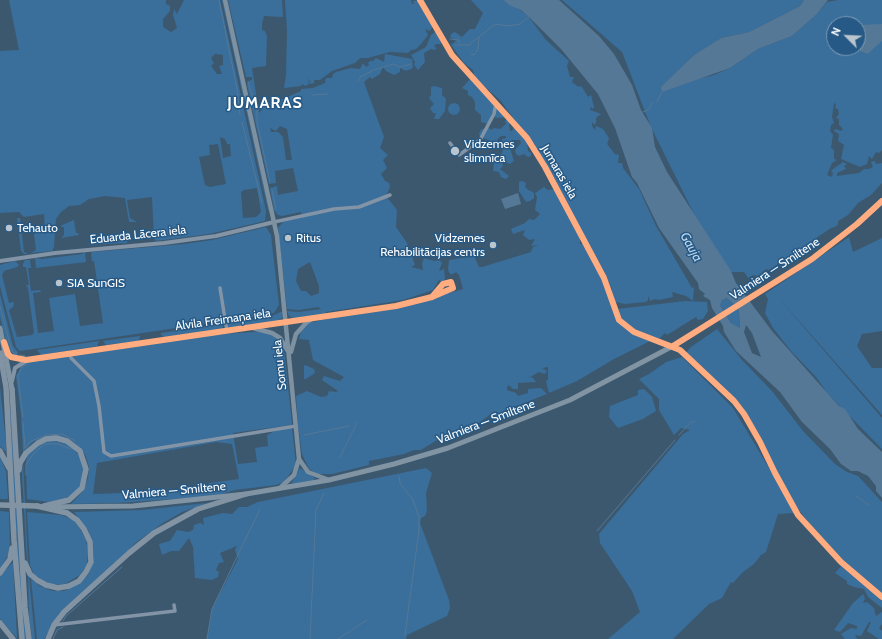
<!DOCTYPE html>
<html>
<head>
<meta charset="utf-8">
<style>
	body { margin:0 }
	#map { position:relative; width:882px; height:639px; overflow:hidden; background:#3c586f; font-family:Cabin,sans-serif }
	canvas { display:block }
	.north { position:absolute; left:826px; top:16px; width:40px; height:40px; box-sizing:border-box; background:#265985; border:1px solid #7d9bb6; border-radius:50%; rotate:294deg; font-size:11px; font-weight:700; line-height:16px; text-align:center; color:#fff }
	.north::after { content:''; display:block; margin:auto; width:14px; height:18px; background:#bbc5cd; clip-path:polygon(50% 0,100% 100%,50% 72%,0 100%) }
</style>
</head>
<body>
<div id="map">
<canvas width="882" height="639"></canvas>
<div class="north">N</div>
</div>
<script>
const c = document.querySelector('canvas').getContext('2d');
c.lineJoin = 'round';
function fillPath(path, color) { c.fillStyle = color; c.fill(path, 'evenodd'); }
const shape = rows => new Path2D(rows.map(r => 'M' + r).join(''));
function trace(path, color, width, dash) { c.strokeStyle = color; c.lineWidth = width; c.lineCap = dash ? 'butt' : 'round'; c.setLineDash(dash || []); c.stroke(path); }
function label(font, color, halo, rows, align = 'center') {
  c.font = font + ' Cabin,sans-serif'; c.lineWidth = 3; c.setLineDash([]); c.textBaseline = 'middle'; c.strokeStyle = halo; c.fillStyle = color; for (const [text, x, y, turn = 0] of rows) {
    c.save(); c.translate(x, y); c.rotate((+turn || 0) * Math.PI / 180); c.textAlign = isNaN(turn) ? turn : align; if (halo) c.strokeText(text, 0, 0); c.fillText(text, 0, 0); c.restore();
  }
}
const green = shape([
	[9,0,166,0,166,4,170,6,170,11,163,19,163,27,171,32,177,28,173,15,174,9,177,14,184,0,220,0,266,211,265,221,209,234,156,241,154,238,152,197,127,200,130,218,137,222,129,222,125,198,105,196,89,199,80,205,69,206,60,213,56,219,54,247,52,251,31,253,36,250,34,234,45,230,44,214,24,217,19,212,0,213,0,51,19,50],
	[215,54,223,55,223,65,219,66,222,74,217,74,211,66,214,63,211,58],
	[220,137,225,139,227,144,230,144,231,156,223,158],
	[218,144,226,184,210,187,205,185,199,157,210,155,209,145],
	[257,188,261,212,256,217,243,218,241,192,244,190],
	[222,0,223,0,269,210,268,210],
	[228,0,282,0,283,17,264,16,262,24,262,30,265,31,267,36,266,66,252,68,259,113,263,108,301,91,301,89,313,88,325,83,326,78,332,78,333,74,336,72,351,68,360,69,363,63,366,67,369,65,368,63,370,61,373,61,376,58,384,62,385,54,412,59,413,68,406,71,400,68,400,72,394,75,386,71,383,67,380,74,372,79,370,77,364,82,384,137,380,148,388,155,383,160,387,168,381,174,385,181,389,183,390,187,386,196,397,210,396,227,407,243,415,265,411,267,423,270,422,263,424,258,434,261,440,260,442,263,439,271,444,269,445,279,443,282,439,280,433,290,403,300,326,312,325,315,295,319,289,316,287,311,299,312,321,309,318,307,299,310,287,309,278,228,283,222,302,217,301,212,282,216,278,215,274,210,270,188,277,186,278,195,298,191,293,168,275,171,276,183,269,184,247,85,248,81,252,80,252,77,246,77],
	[280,126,287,129,292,160,286,160,283,137,278,132,271,132,270,128,276,131],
	[310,262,319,286,319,293,311,296,306,291,301,291,296,281,298,269],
	[285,0,411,0,412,4,414,4,413,1,419,0,420,5,428,14,426,16,430,19,433,26,430,31,425,29,428,35,421,44,416,49,411,50,408,53,390,52,368,58,360,58,355,63,332,71,320,80,314,80,314,83,310,84,308,76,309,84,305,86,302,84,301,86,284,88,286,75,287,31],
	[471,0,503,0,509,5,515,6,528,16,546,40,569,61,567,66,570,77,574,77,572,82,577,86,582,87,588,97,591,95,594,107,593,109,591,107,590,110,601,114,596,118,596,123,594,125,592,122,592,126,595,130,596,126,603,129,609,138,607,144,615,154,619,155,618,163,622,163,623,168,639,189,656,226,692,288,694,287,693,301,686,296,672,292,673,297,659,300,655,299,650,301,648,296,648,300,646,302,625,304,615,302,611,287,604,271,601,269,577,225,574,217,567,207,566,200,560,192,562,190,559,191,554,177,549,174,550,170,536,149,535,144,531,143,514,119,512,124,509,124,510,131,512,131,515,126,527,141,528,151,531,153,531,156,528,157,524,154,519,156,516,154,515,150,521,143,520,140,512,140,509,145,514,161,510,164,502,161,503,166,500,169,509,176,506,179,501,177,499,172,493,171,494,164,489,163,502,153,504,144,507,146,506,143,502,142,502,139,506,138,506,136,501,136,497,140,497,144,491,147,491,141,480,137,479,133,482,129,489,128,491,130,494,128,500,129,506,124,505,121,508,118,513,118,501,101,475,78,473,70,464,63,451,45,456,41,450,37,451,34,455,32,462,37,470,29,475,29,483,13],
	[562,0,804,0,800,6,749,32,721,38,694,55,662,87,714,75,730,68,758,49,792,36,817,14,827,2,838,0,882,0,882,150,879,153,876,152,872,159,869,156,867,164,860,167,841,159,844,145,838,141,839,134,834,131,835,129,841,131,843,129,839,125,839,119,836,118,839,114,838,109,835,108,836,104,834,103,832,117,834,123,831,125,830,131,833,135,831,148,834,150,834,159,837,160,832,163,827,175,832,177,833,173,831,171,833,169,843,162,847,164,844,166,846,169,837,173,837,176,859,173,864,169,869,169,873,167,871,162,875,161,876,164,882,163,882,183,871,195,858,203,848,215,838,221,838,224,835,227,831,228,769,270,766,269,758,276,753,275,748,278,744,272,729,272,695,216,651,127,622,52],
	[834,24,858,24,858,48,834,48],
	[435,32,440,35,441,43,440,44,436,44,434,47,437,48,434,50,431,49,424,53,425,62,418,70,414,65,415,62,411,55,426,47,431,35],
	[471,78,497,100,499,104,498,108,503,109,507,112,507,117,497,118,493,116,488,124,481,122,481,115,475,110,475,102,472,97,468,95,468,91,462,88],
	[434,86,442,88,442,95,446,99,445,111,439,119,434,119,436,113,433,113,430,108,434,104,429,98,431,95,431,87],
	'448 109a6 6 0 1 1 12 0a6 6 0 1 1-12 0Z',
	[522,181,526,183,525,187,528,190,533,192,534,194,534,198,530,201,526,202,519,191,519,182],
	[544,187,548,190,555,189,572,219,575,230,580,235,580,244,584,244,602,274,616,317,633,333,650,341,614,359,577,381,549,393,546,381,548,380,548,367,542,368,547,371,545,374,539,372,528,378,532,377,536,382,518,383,518,389,513,389,509,385,507,387,507,390,516,393,518,396,528,393,528,389,541,388,547,394,499,413,495,411,469,430,437,440,421,450,414,450,404,454,369,461,369,465,332,474,318,474,309,469,302,454,298,426,296,396,307,391,321,397,327,396,329,391,336,392,338,391,322,380,324,376,340,381,344,377,313,360,309,340,299,339,301,331,308,323,432,298,463,289,459,275,456,272,453,274,450,274,448,270,449,260,474,256,479,267,482,267,531,252,533,247,539,245,531,246,535,239,529,240,523,235,525,230,513,234,511,229,525,223,529,219,534,220,540,214,535,210,537,197,535,193],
	[17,218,20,218,24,252,29,254,24,254,21,251],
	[74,220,76,233,78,233,79,235,61,238,64,235,64,227,61,227,62,225],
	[266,227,271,235,279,305,274,313,227,321,223,296,224,321,20,351,16,347,0,286,0,265,15,261,19,265,17,267,4,271,2,275,9,303,14,302,13,307,9,310,17,337,32,335,34,333,28,288,26,285,29,285,26,267,23,267,23,264,25,260,30,260,31,268,28,268,31,291,40,290,41,292,33,293,38,333,54,331,49,298,75,294,80,326,103,323,94,261,92,261,91,254,92,252,184,244,212,240],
	[125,236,128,239,127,243,87,245,125,239],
	[849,237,853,252,882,238,882,331,862,334,857,346,872,368,882,368,882,415,777,296,882,418,882,449,828,394,816,377,791,351,773,328,765,313,768,299,765,294],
	[85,252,86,262,36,268,35,258,42,259,82,254],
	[0,294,13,346,18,352,16,357,8,349,0,317],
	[727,298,735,305,739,311,740,328,731,323,723,311,720,305,722,300],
	[685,301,707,302,708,311,703,319,698,320,696,317,667,335,665,333,659,339,631,329,623,321,617,309],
	[283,311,282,318,276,322,230,328,228,327,228,323,267,318],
	[224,324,222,329,165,337,161,335,161,333],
	[717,329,742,360,772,391,803,431,835,464,847,472,858,476,882,502,882,598,836,553,806,519,793,502,744,417,715,384,684,355,691,347],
	[266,331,281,342,284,349,292,423,291,425,233,433,238,464,257,462,255,448,268,446,267,435,279,429,292,428,296,465,284,482,276,485,235,490,215,496,119,503,71,504,83,491,88,478,89,467,85,454,76,444,68,438,57,436,44,437,33,442,23,452,21,415,16,376,22,365,28,362,55,358,211,335],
	[216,442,232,444,239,479,210,483,203,487,178,491,93,494,97,463],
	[140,336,139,340,136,341,106,345,103,341],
	[99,341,97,346,85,348,41,355,37,350],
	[682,357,733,408,796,513,778,514,766,552,761,555,754,564,743,572,733,583,731,582,722,598,709,604,673,639,608,639,640,612,632,591,600,543,599,534,683,434,690,430,681,428,674,435,659,410,659,399,639,379,649,374,666,362],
	[305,365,314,369,315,373,306,379,304,379,304,366],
	[8,386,13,435,27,639,24,639,18,565],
	[0,387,6,442,6,452,0,447],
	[644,389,652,397,656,411,643,419,618,428,609,417,610,406,638,395,638,390],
	[51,440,68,444,80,456,83,466,83,477,79,488,72,495,61,500,49,502,27,499,26,462,28,453,43,442],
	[0,456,6,471,8,499,0,499],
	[23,462,28,561,29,568,27,563,22,474],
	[300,468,315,478,314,480,291,484],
	[426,468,432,473,426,493,427,511,425,516,421,518,420,523,449,600,450,608,447,616,407,635,406,639,207,639,212,609,238,559,235,550,237,546,220,553,224,562,219,563,216,570,219,572,218,577,212,580,195,578,193,547,189,538,179,551,171,551,162,555,159,544,170,541,177,530,188,532,193,530,194,525,200,523,204,525,203,518,223,513,232,514,239,507,247,507,258,502],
	[207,503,182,512,163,523,138,541,59,613,44,639,37,639,31,579,40,586,53,591,64,591,78,584,88,575,94,561,93,544,88,530,74,512,142,510],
	[0,511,9,512,10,543,8,555,0,569],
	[27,512,61,515,72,519,79,527,86,540,88,552,87,565,80,575,67,583,60,585,50,584,34,575,30,565],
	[12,563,13,563,17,638,0,619,0,576],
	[841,566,875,594,882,601,882,608,868,597,864,589,854,587,847,584,847,581,835,573],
	[28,575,29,577,35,639,32,639,29,617],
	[863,594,865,598,863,603,867,602,874,608,876,616,882,612,882,624,879,628,882,631,882,639,879,639,867,631,871,622,869,622,861,636,855,635,857,639,845,639,841,634,851,628,857,629,857,626,848,623,840,632,834,630,853,603]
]);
const water = shape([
	[503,0,559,0,599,36,614,54,632,85,641,110,652,128,655,147,667,172,731,271,736,283,772,331,839,406,845,409,858,429,882,452,882,498,876,491,876,486,868,476,858,471,851,471,841,464,830,449,802,422,780,392,736,351,724,332,723,326,712,308,710,300,703,296,705,294,699,289,698,283,659,228,637,183,632,177,615,128,598,94,561,49,529,17,521,10,509,5],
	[727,298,735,305,739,311,740,328,731,323,723,311,720,305,722,300],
	[746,325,752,333,761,357,752,353,744,332],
	[804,0,828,0,817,14,792,36,758,49,730,68,662,92,661,87,694,55,721,38,749,32,800,6],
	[882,24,882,41,874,48,868,54,853,48,858,48,858,25],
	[518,193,521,204,505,209,501,199]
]);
const stream = shape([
	[219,0,237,89,240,115],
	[450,39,459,40,460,43],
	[455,45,469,45,491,27,496,24,507,26,520,24,530,16],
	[471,54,474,55,478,49,479,37],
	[358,81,360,77,374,70,393,64,400,67,411,64],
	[248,82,257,110,257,122,270,182],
	[312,95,328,94],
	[657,102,662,92],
	[258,110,277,100],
	[643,112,648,110,653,102],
	[242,122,262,203],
	[272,190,276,209],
	[0,306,9,341,13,352,17,354],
	[20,355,25,356],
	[23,417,18,376,22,367,28,364],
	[23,422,25,448,31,441,47,435,63,434,75,441],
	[304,435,349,426],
	[679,435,690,423,695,421],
	[340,457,357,423],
	[26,475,26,464,34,453,45,444,58,444,71,449],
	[399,476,400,483,413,500,419,517,419,530,405,635],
	[856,496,869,505],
	[597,531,675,440],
	[63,621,66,616,122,567],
	[53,639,57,630,63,627],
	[207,639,212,609,260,509],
	[310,639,316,510,324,493],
	[338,639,367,620]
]);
const minor = shape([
	[450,143,459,155,480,140,494,114,495,108],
	[274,222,334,209,359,207,390,195],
	[220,288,227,331],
	[673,346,680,350,734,401,744,414,760,442,775,473,798,515,841,562,882,597],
	[70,353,71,358,94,381,99,406,104,452,111,456,296,426],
	[54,625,175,611,174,605]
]);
const tertiary = shape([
	[420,0,452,55,527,138,545,167,604,278,619,320,634,332,673,346],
	[0,261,55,253,164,243,216,236,274,222],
	[5,346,11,357,26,360,396,306,432,297,453,288,451,282,443,284,432,297],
	[12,381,15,368,26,361]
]);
const secondary = shape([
	[225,0,277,236,299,459,294,475,280,488],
	[253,328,272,333,280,338,288,351],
	[291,352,296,334,306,323,312,319],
	[299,459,308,472,329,480]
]);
const primary = shape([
	[0,328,12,389],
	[46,507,133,506,246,494,329,480,394,464,448,448,570,400,673,346,812,259,857,224,882,201]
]);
const trunk = shape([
	[0,353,6,387,14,540,22,639],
	[12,389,25,608,29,639],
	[0,451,9,468],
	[19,470,20,463,26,453,38,443,46,439,56,438,67,441,80,451,86,469,82,488,69,500,44,506],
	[25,563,30,574,37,580,46,585,58,588,69,586,79,581,86,572,91,562,90,542,84,529,77,520,67,513,37,506],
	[0,573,10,559,12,548],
	[0,623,13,639],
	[48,639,54,625,64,612,129,553,154,533,198,509,246,494]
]);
const trunkBridge = shape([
	[0,505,37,506]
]);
const cycleway = shape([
	[420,0,452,55,527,138,545,167,604,278,619,320,634,332,680,350,734,401,744,414,760,442,775,473,798,515,841,562,882,597],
	[4,342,8,354,11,357,26,360,396,306,432,297,453,288,451,282,443,284,432,297],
	[673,346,812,259,857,224,882,201]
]);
const markers = [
	[455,151,5,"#bbc5cd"],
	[9,228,4,"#bbc5cd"],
	[288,238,4,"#bbc5cd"],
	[493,245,4,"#bbc5cd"],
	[59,283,4,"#bbc5cd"]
];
const poiNames = [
	["Vidzemes",464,144],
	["slimnīca",464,158],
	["Tehauto",17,228],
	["Ritus",296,238],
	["Vidzemes",485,238,"right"],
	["Rehabilitācijas centrs",485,252,"right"],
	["SIA SunGIS",67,283]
];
const streetNames = [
	["Jumaras iela",559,172,60],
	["Eduarda Lācera iela",138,235,-6],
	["Valmiera — Smiltene",775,269,-33],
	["Alvila Freimaņa iela",223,320,-8],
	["Somu iela",280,365,-96],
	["Valmiera — Smiltene",486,422,-21],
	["Valmiera — Smiltene",174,491,-5]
];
const waterNames = [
	["Gauja",691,247,61]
];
const districtNames = [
	["JUMARAS",265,103]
];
fillPath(green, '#3a6e9b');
fillPath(water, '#557896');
trace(stream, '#557896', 1);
trace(minor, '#8294a5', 3.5);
trace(tertiary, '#8294a5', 4);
trace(secondary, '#7d91a1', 4.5);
trace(primary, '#8194a3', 5);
trace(trunk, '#8294a4', 5.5);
trace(trunkBridge, '#8294a4', 5.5);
trace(cycleway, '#ffac80', 6);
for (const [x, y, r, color] of markers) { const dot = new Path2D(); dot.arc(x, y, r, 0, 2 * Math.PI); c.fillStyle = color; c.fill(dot); trace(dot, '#265985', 1.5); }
label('12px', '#fff', '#265985', poiNames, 'left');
label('12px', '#fff', '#265985', streetNames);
label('italic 13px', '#bcd8ef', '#265985', waterNames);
c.letterSpacing = '1px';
label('bold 16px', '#fff', '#265985', districtNames);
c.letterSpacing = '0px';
</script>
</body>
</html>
